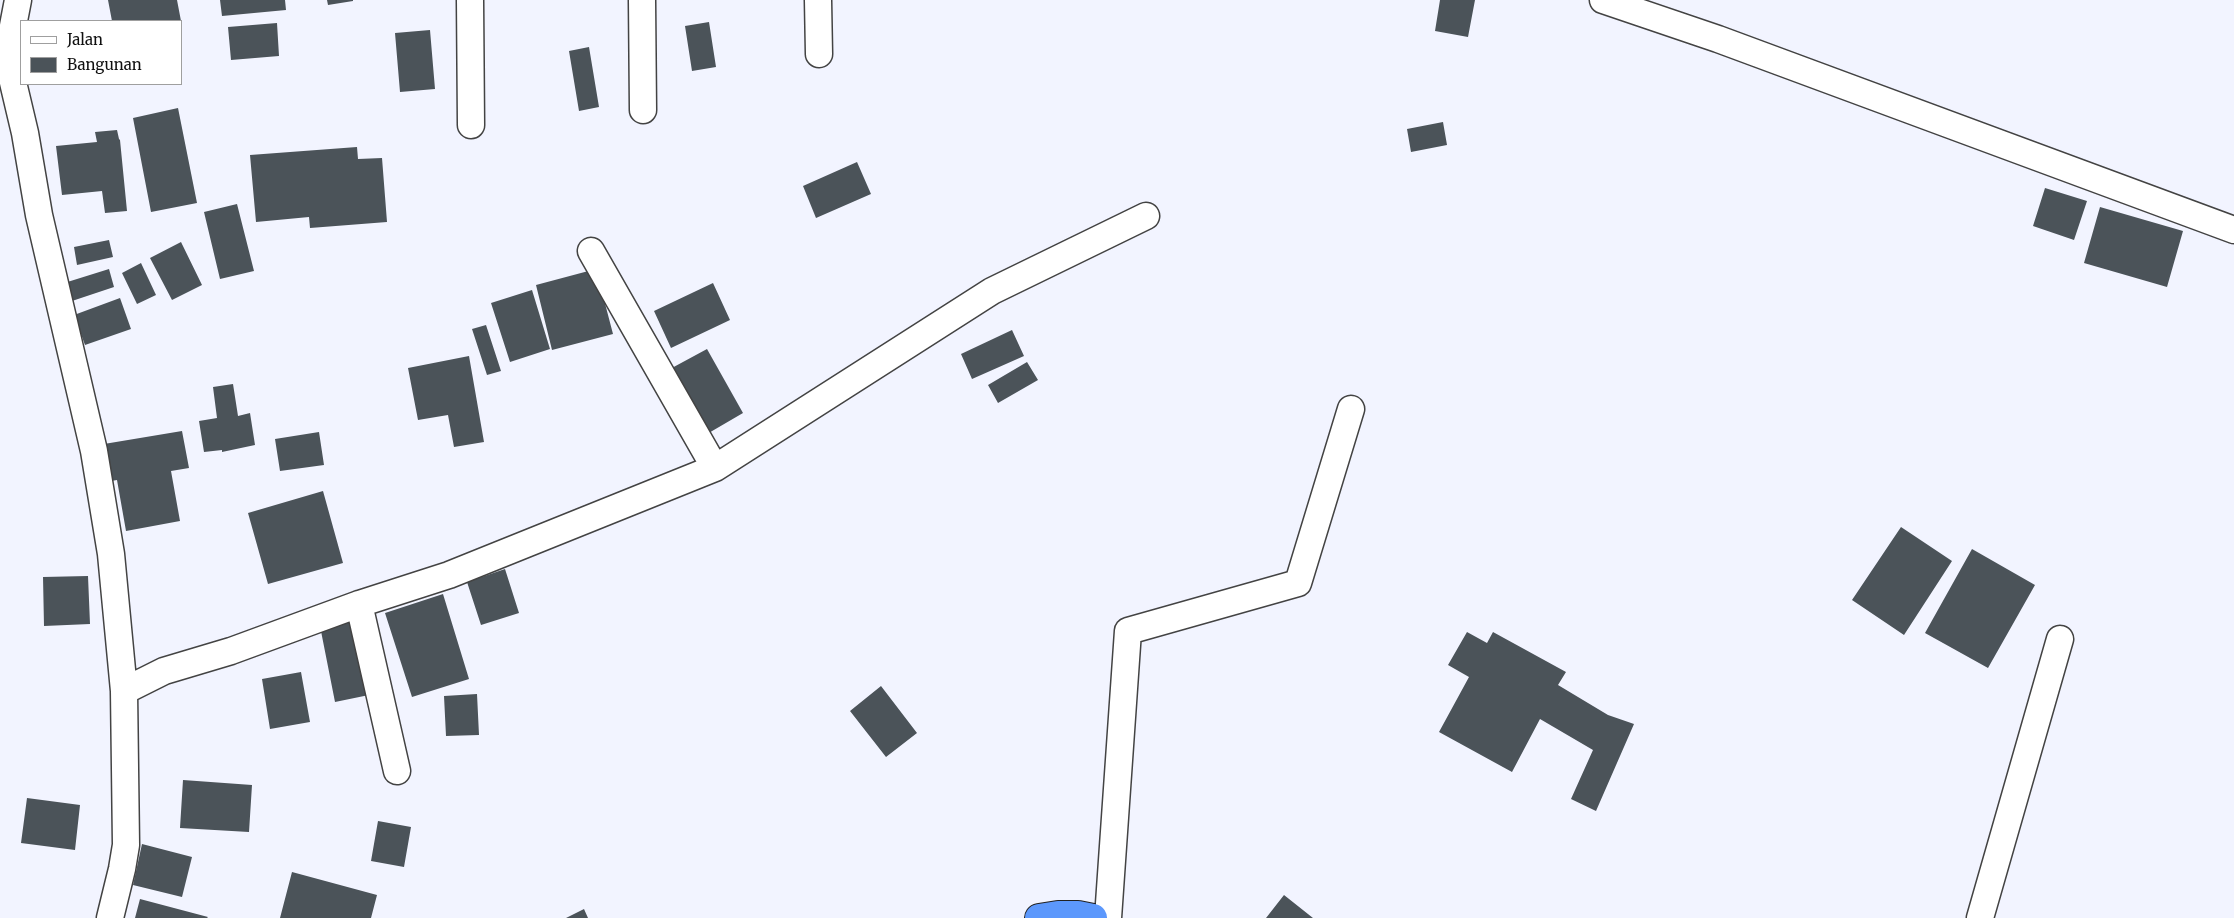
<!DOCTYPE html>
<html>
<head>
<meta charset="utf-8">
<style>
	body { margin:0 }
	#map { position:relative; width:2234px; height:918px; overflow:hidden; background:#f2f4ff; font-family:Merriweather,serif }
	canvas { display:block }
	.legend { position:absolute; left:20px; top:20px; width:162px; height:65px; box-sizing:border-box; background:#fff; border:1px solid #9f9f9f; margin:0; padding:6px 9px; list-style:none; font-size:15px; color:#101010 }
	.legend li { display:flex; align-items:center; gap:10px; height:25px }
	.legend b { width:25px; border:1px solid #9f9f9f }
</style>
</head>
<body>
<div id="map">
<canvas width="2234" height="918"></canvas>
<ul class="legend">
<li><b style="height:6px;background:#fff"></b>Jalan</li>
<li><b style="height:14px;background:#4b5359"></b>Bangunan</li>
</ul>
</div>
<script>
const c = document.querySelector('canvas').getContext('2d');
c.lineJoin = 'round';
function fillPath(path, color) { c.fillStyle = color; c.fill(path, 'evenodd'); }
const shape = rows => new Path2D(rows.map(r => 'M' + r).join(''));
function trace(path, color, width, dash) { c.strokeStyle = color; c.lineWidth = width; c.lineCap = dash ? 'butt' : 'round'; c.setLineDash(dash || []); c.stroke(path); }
const building = shape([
	[108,0,177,0,181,21,112,21],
	[220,0,285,0,286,10,222,16],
	[327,0,353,0,353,1,328,5],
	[1440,0,1475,0,1468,37,1435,31],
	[709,22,716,67,692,71,685,26],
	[277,23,279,56,231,60,228,27],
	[430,30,435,89,400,92,395,33],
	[589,47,599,107,579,111,569,51],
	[178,108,197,203,151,212,133,118],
	[1443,122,1447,145,1411,152,1407,129],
	[117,130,119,139,120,140,127,211,105,213,102,191,62,195,56,146,97,142,95,132],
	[357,147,358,159,382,158,387,222,310,228,309,217,256,222,250,155],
	[857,162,871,194,816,218,803,186],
	[2045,188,2087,201,2074,240,2033,226],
	[237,204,254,271,220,279,204,212],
	[2100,207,2183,231,2167,287,2084,263],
	[109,240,113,257,77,265,74,247],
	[181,242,202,285,172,300,150,258],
	[141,263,156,295,137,304,122,273],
	[109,269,114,287,66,303,61,284],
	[596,269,613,334,552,350,536,285],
	[713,283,730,320,671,348,654,311],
	[532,290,550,349,510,362,491,303],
	[120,298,131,329,85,345,74,315],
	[486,325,501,371,487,375,472,329],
	[1012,330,1024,356,972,379,961,354],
	[707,349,743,413,707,434,670,369],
	[469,356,484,442,454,447,448,415,418,420,408,368],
	[1027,362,1038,380,998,403,988,385],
	[233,384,238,416,250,413,255,445,222,452,222,450,204,452,199,421,217,418,213,387],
	[182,431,189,468,171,471,180,521,126,531,117,480,105,482,98,445],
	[319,432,324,465,280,471,275,439],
	[323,491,343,563,268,584,248,513],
	[1901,527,1952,561,1904,635,1852,600],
	[1972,549,2035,585,1988,668,1925,633],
	[505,569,519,613,481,625,467,582],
	[88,576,90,624,44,626,43,577],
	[443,594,469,679,412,697,385,613],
	[354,614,369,695,335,702,319,621],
	[1467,632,1487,643,1493,632,1566,672,1558,685,1608,715,1634,724,1596,811,1571,799,1593,750,1540,719,1512,772,1439,732,1469,677,1448,665],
	[301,672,310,722,270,729,262,679],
	[881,686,917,733,886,757,850,711],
	[477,694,479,735,446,736,444,696],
	[183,780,252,785,249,832,180,828],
	[27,798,80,805,75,850,21,843],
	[378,821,411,827,404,867,371,861],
	[142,844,192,857,182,897,133,885],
	[292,872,377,895,371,918,280,918],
	[1284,895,1313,918,1266,918],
	[140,899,208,917,207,918,135,918],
	[584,909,588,918,566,918]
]);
const minor = shape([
	[470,0,471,125],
	[642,0,643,110],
	[818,0,819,54],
	[1603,0,1718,39,2234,230],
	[7,57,25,133,39,215,94,451,111,554,124,691],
	[0,65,7,57,18,0],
	[591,251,715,468],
	[359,604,397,771],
	[110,918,122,869,126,845,124,691,164,671,231,651,359,604,449,575,715,468,992,291,1146,216],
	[1108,918,1128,631,1298,583,1351,409],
	[1980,918,2060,639]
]);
const trunk = shape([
	[1039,918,1058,915,1078,915,1093,918]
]);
fillPath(building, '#4b5359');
trace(minor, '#434343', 29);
trace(trunk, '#212121', 30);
trace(minor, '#fff', 26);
trace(trunk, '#5c98fc', 28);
</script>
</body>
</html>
